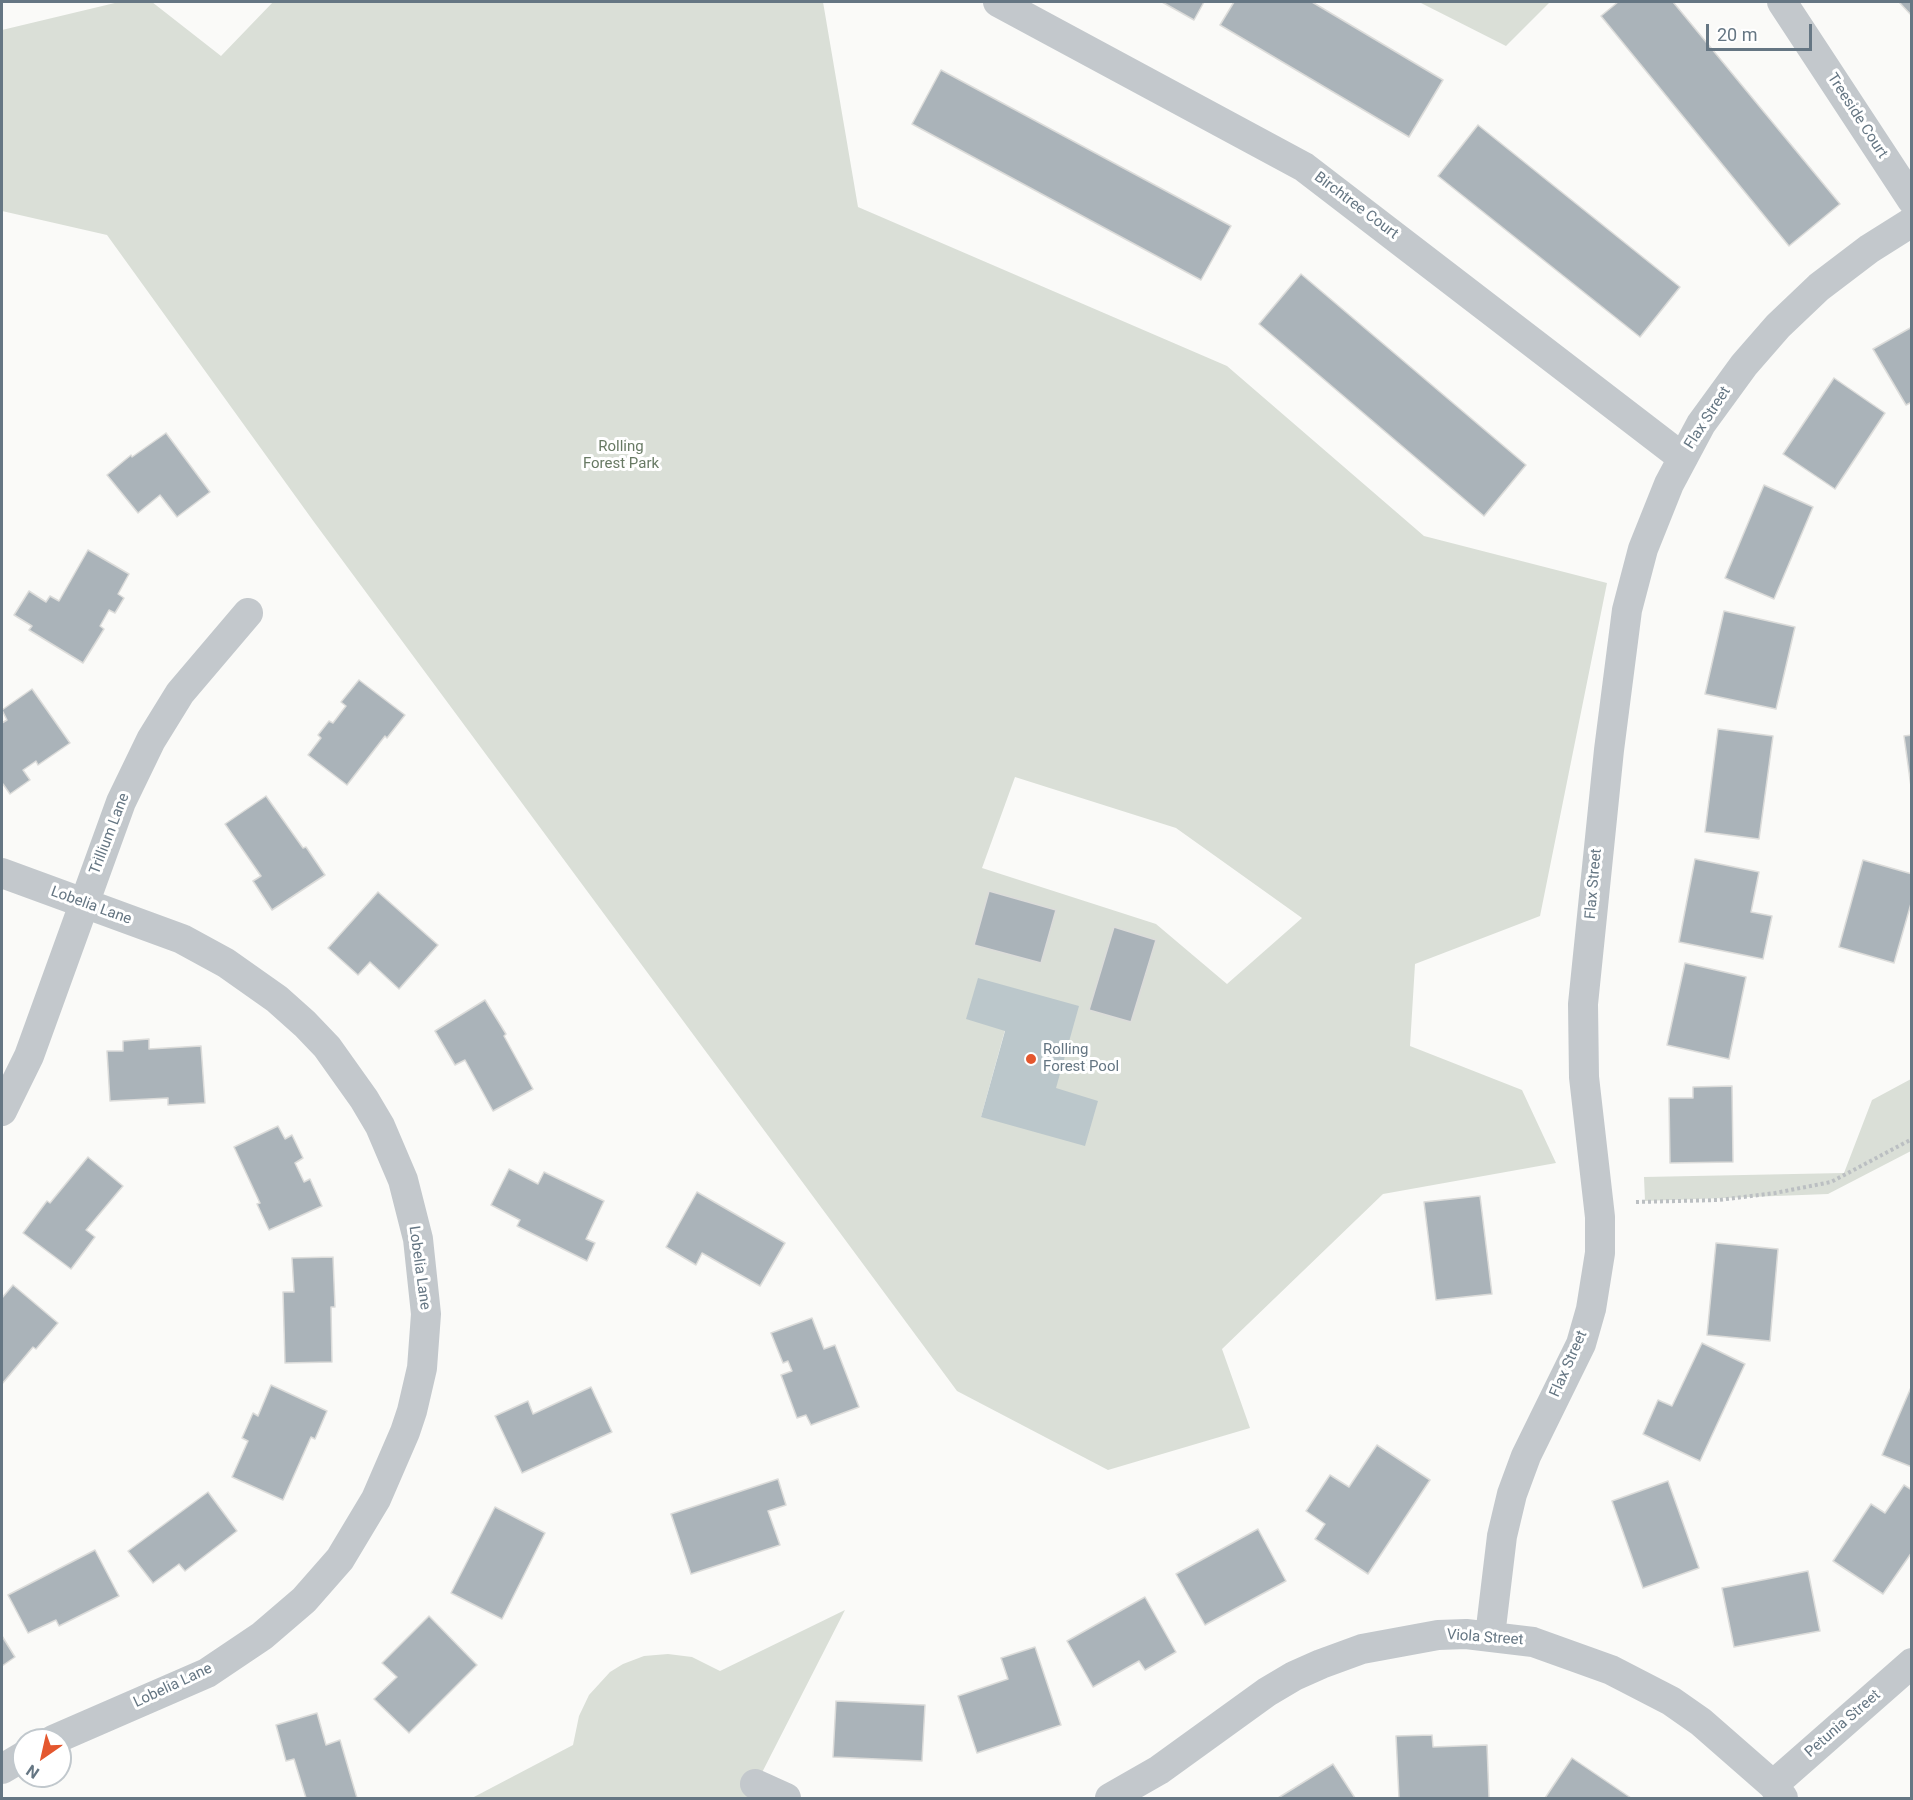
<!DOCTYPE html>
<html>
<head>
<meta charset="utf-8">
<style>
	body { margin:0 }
	#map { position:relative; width:1913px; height:1800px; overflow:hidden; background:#fafaf8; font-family:Roboto,sans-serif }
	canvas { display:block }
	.frame { position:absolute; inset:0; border:3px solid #657683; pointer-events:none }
	.north { position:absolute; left:12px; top:1728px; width:60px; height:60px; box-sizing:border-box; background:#fff; border:2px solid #c1c8cd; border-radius:50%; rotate:214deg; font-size:16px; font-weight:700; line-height:24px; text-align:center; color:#657683 }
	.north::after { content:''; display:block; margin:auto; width:21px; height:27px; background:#e4572e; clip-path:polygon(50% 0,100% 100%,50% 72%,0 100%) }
	.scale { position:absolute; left:1706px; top:24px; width:106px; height:27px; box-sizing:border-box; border:3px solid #657683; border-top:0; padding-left:8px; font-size:18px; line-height:21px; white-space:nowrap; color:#657683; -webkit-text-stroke:4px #fff; paint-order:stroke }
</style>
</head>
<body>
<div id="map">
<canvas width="1913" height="1800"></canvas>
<div class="frame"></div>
<div class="north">N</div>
<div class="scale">20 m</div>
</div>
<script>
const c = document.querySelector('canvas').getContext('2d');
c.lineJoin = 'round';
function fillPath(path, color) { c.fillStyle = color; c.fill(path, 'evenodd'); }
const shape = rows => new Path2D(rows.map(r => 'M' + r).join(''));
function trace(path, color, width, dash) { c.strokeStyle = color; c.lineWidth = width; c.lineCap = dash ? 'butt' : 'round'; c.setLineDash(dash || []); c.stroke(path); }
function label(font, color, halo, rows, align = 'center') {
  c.font = font + ' Roboto,sans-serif'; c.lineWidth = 6; c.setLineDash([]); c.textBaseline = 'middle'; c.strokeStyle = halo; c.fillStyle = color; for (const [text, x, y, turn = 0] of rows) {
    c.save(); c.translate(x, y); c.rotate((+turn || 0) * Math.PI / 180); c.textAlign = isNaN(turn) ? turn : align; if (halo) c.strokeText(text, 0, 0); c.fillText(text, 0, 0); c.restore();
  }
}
const green = shape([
	[119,2,152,2,221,56,273,2,823,2,858,207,1227,366,1424,536,1607,583,1540,916,1415,964,1410,1046,1522,1090,1556,1163,1383,1194,1222,1349,1250,1428,1108,1470,957,1391,314,522,107,235,2,211,2,30],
	[1015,777,1176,828,1302,918,1227,984,1156,924,982,868],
	[1005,1030,1056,1089,981,1117],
	[1419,2,1550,2,1506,46],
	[1911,1079,1911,1151,1828,1194,1645,1201,1644,1177,1844,1173,1872,1100],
	[845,1610,749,1798,472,1798,573,1745,579,1716,589,1695,610,1672,623,1664,644,1656,668,1654,692,1657,720,1671]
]);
const water = shape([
	[978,978,1079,1006,1056,1088,1098,1101,1085,1146,981,1117,1005,1031,966,1019]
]);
const building = shape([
	[1162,2,1204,2,1194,20,1162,2],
	[1234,2,1312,2,1443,80,1409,137,1220,25,1234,2],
	[1618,2,1673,2,1840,204,1789,246,1601,16,1618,2],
	[1899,2,1912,2,1912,16,1899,2],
	[941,70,1231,226,1201,280,912,124,941,70],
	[1478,125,1680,287,1640,337,1438,176,1478,125],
	[1301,274,1526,465,1484,516,1259,324,1301,274],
	[1912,327,1912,402,1906,405,1873,349,1912,327],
	[1834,378,1885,413,1835,489,1783,454,1834,378],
	[166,433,210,492,177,517,160,495,138,513,107,475,131,455,132,457,166,433],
	[1764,485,1813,507,1774,599,1725,578,1764,485],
	[88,550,129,574,118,594,124,598,115,613,109,610,100,626,104,629,83,663,29,630,32,626,14,615,29,591,46,602,50,596,59,601,88,550],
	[1724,611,1795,627,1776,709,1705,694,1724,611],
	[359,680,405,715,387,738,385,736,347,785,308,755,321,738,318,735,329,721,333,723,346,706,341,702,359,680],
	[32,689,70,743,38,765,36,761,23,770,30,780,10,794,3,784,2,786,2,723,7,720,2,710,32,689],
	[1718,729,1773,736,1759,839,1705,832,1718,729],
	[1912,735,1912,794,1904,736,1912,735],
	[266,796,303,848,306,847,325,875,272,910,253,881,261,876,225,824,266,796],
	[1695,859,1759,872,1751,912,1772,916,1763,959,1679,942,1695,859],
	[1863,860,1912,874,1912,900,1894,963,1839,947,1863,860],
	[989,891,1056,910,1041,963,974,945,989,891],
	[378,892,438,945,399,989,370,962,358,975,328,948,378,892],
	[1114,927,1156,940,1131,1022,1089,1010,1114,927],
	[1685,963,1746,977,1729,1059,1667,1045,1685,963],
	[485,1000,506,1034,504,1036,533,1089,493,1111,465,1060,455,1065,435,1031,485,1000],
	[149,1039,149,1049,201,1046,205,1103,168,1105,168,1098,110,1101,107,1051,123,1051,123,1041,149,1039],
	[1732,1086,1733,1162,1670,1163,1669,1098,1693,1098,1693,1087,1732,1086],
	[278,1126,285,1139,292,1135,303,1158,295,1163,304,1182,310,1179,322,1206,269,1230,257,1204,260,1203,234,1147,278,1126],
	[88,1157,123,1186,86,1230,95,1237,71,1269,23,1233,47,1201,50,1203,88,1157],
	[509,1169,538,1184,544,1172,604,1201,586,1239,595,1243,587,1261,517,1226,520,1220,491,1205,509,1169],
	[697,1192,785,1243,760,1286,702,1253,696,1265,666,1247,697,1192],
	[1480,1196,1492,1294,1436,1300,1424,1202,1480,1196],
	[1716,1243,1778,1249,1770,1341,1707,1335,1716,1243],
	[333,1257,335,1307,331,1307,332,1362,285,1363,283,1292,294,1292,292,1258,333,1257],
	[13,1285,58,1323,36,1349,33,1347,2,1384,2,1298,13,1285],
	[812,1318,824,1349,835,1345,859,1407,811,1425,806,1415,797,1418,781,1375,792,1371,788,1361,783,1363,771,1333,812,1318],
	[1702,1343,1745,1364,1700,1461,1643,1434,1658,1400,1672,1406,1702,1343],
	[271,1385,327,1411,315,1439,311,1437,283,1500,232,1477,248,1441,242,1438,253,1413,258,1416,271,1385],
	[1912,1385,1912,1467,1882,1455,1912,1385],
	[591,1387,612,1432,522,1473,495,1416,528,1401,533,1414,591,1387],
	[1377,1445,1430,1480,1368,1574,1315,1539,1325,1524,1306,1511,1330,1475,1349,1487,1377,1445],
	[778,1479,786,1505,768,1511,780,1545,691,1574,671,1514,778,1479],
	[1668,1481,1699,1568,1643,1588,1612,1501,1668,1481],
	[1904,1485,1912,1490,1912,1552,1883,1594,1833,1561,1871,1504,1885,1513,1904,1485],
	[208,1492,237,1531,185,1571,179,1564,153,1583,128,1551,208,1492],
	[495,1507,545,1533,502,1619,451,1593,495,1507],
	[1258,1529,1286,1581,1205,1625,1176,1574,1258,1529],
	[95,1550,119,1596,59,1626,56,1620,28,1633,8,1595,95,1550],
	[1808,1571,1820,1631,1734,1647,1722,1588,1808,1571],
	[1145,1597,1176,1652,1145,1670,1139,1661,1093,1687,1067,1641,1145,1597],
	[429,1616,477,1665,409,1733,374,1699,397,1677,382,1663,429,1616],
	[2,1636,15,1657,2,1666,2,1636],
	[1035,1647,1061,1725,977,1753,958,1696,1008,1679,1001,1658,1035,1647],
	[836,1701,925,1705,922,1761,833,1757,836,1701],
	[317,1713,326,1745,340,1740,357,1798,306,1798,294,1759,286,1761,276,1725,317,1713],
	[1432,1735,1433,1747,1487,1745,1489,1798,1399,1798,1396,1736,1432,1735],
	[1572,1758,1631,1798,1545,1798,1572,1758],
	[1333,1764,1355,1798,1278,1798,1333,1764]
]);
const path = shape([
	[1636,1202,1719,1200,1775,1193,1831,1182,1912,1139]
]);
const minor = shape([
	[998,2,1304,167,1683,458],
	[1782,2,1912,200],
	[2,873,182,939,226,963,277,999,305,1024,327,1047,364,1099,380,1126,403,1180,418,1239,426,1314,422,1368,412,1411,405,1432,376,1499,340,1559,304,1600,262,1636,207,1673,53,1740],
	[2,1111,29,1056,121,802,151,740,180,693,248,613],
	[1490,1636,1502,1536,1512,1494,1526,1456,1581,1344,1591,1309,1600,1253,1600,1217,1584,1077,1583,1004,1609,750,1627,610,1643,549,1669,484,1701,424,1744,365,1778,326,1819,287,1869,249,1912,222],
	[2,1769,24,1756],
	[755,1784,786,1798],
	[1773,1785,1912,1663],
	[1110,1798,1159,1770,1267,1692,1294,1676,1321,1664,1362,1649,1438,1635,1466,1634,1533,1642,1611,1670,1671,1701,1701,1722,1773,1785,1783,1798]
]);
const markers = [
	[1031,1059,6,"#e4572e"]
];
const streetNames = [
	["Treeside Court",1857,116,57],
	["Birchtree Court",1356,206,37],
	["Flax Street",1708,418,-57],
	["Trillium Lane",110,834,-69],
	["Flax Street",1594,884,-85],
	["Lobelia Lane",91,906,20],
	["Lobelia Lane",419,1268,82],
	["Flax Street",1569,1364,-66],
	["Viola Street",1485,1638,4],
	["Lobelia Lane",173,1686,-25],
	["Petunia Street",1843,1724,-41]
];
const parkNames = [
	["Rolling",621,447],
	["Forest Park",621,464]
];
const poiNames = [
	["Rolling",1043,1050],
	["Forest Pool",1043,1067]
];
fillPath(green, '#dadfd7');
fillPath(water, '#bbc7cb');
fillPath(building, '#aab3b9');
trace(building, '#dcdcda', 1.5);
trace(path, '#bbbfc2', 4, [3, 3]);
trace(minor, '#c3c8cc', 30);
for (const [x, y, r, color] of markers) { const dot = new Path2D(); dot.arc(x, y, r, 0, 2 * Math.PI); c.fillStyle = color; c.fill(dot); trace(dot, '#fff', 2); }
label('15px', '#657683', '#fff', streetNames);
label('15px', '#687a64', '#fff', parkNames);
label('15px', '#657683', '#fff', poiNames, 'left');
</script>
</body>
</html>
